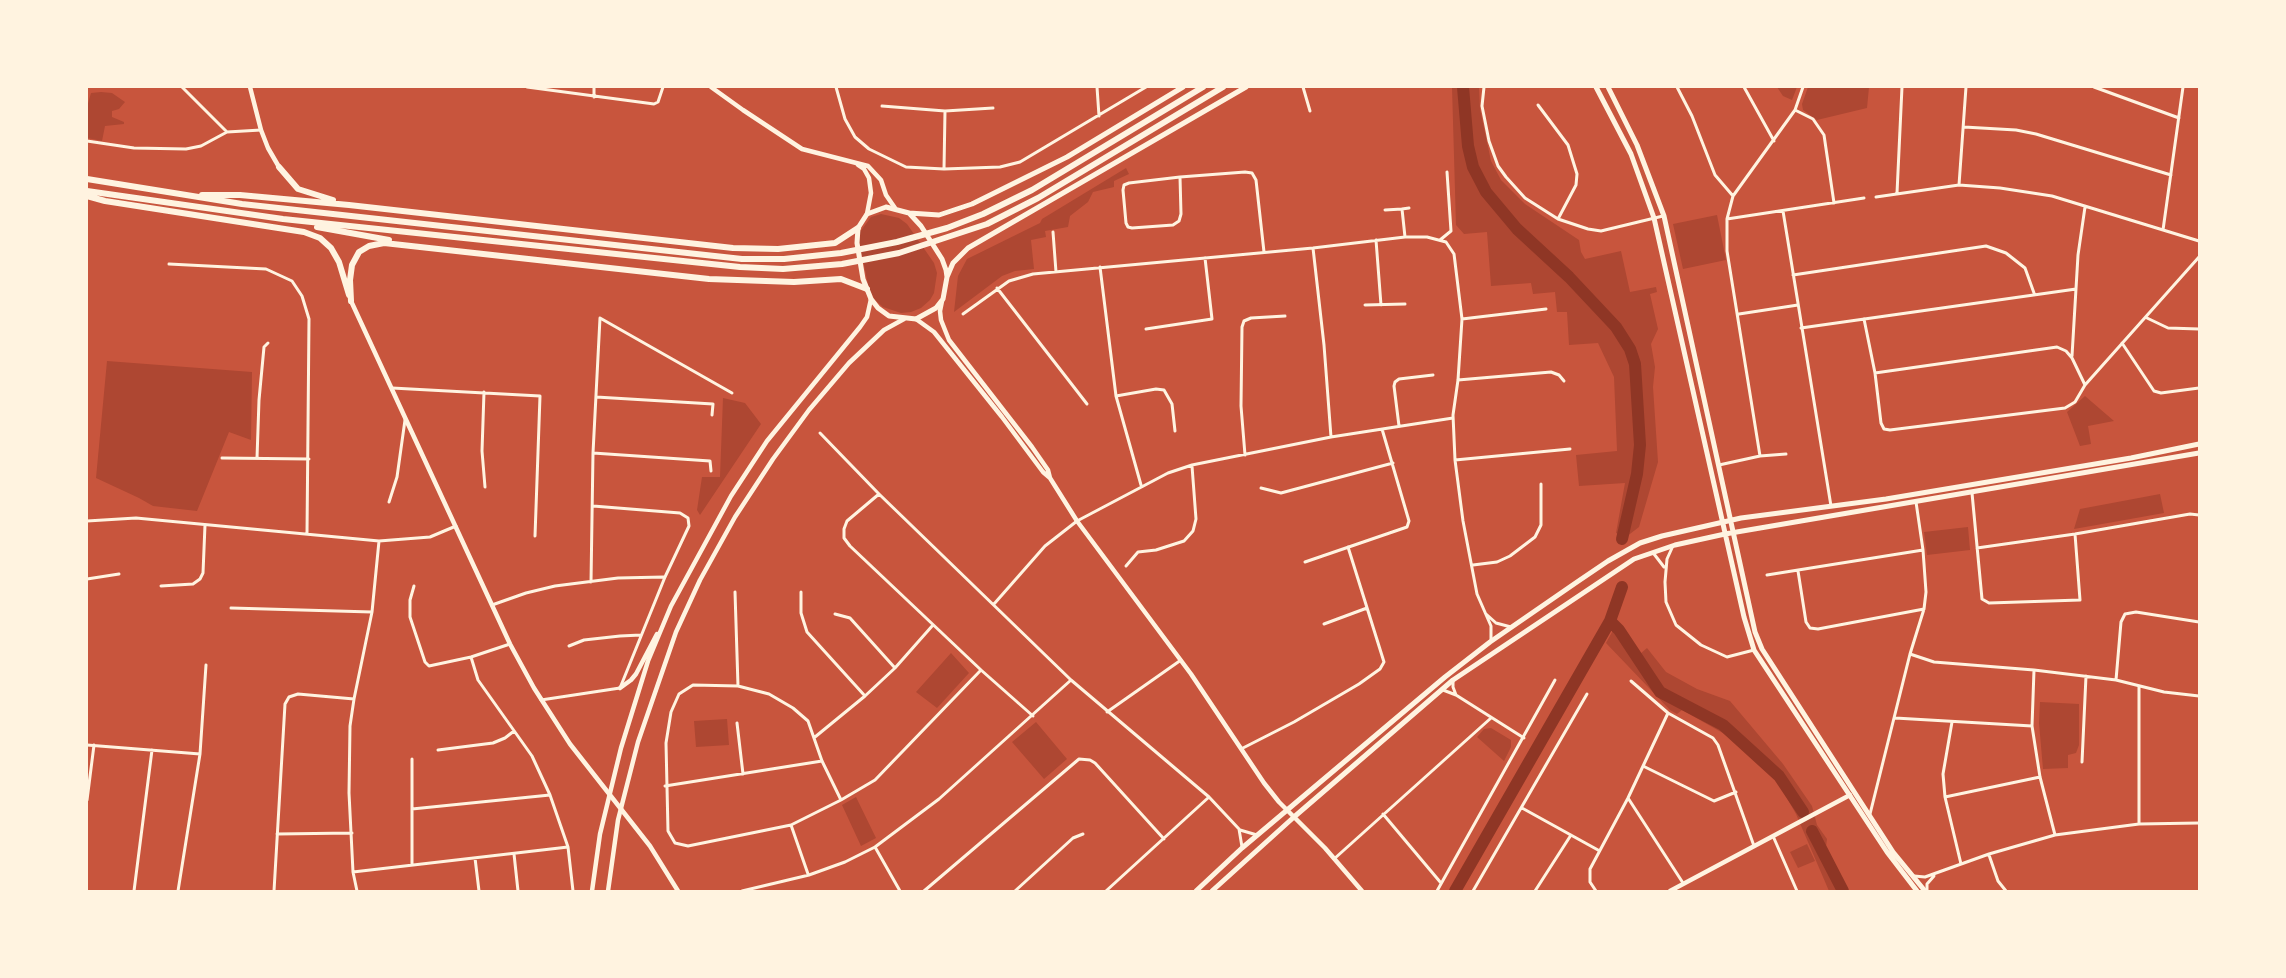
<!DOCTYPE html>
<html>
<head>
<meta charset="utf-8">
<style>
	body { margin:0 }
	#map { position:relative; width:2286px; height:978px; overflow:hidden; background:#c8553d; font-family:Helvetica,sans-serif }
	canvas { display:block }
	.frame { position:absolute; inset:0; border:88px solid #fff3e0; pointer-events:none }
</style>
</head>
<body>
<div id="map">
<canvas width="2286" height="978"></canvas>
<div class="frame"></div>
</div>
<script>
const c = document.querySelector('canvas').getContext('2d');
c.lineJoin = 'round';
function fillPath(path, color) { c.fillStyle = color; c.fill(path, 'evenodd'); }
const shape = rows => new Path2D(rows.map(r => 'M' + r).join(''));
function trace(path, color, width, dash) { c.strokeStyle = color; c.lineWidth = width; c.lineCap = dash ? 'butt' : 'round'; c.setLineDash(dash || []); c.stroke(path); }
const green = shape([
	[1452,87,1479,87,1480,109,1491,161,1501,180,1525,204,1579,240,1581,252,1585,259,1621,251,1630,292,1656,287,1657,292,1650,294,1658,329,1651,344,1655,367,1653,387,1658,462,1639,527,1626,537,1616,533,1625,483,1579,486,1576,455,1617,451,1614,377,1598,343,1569,345,1567,312,1557,312,1555,292,1533,294,1531,283,1491,286,1487,232,1464,234,1456,225],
	[1777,87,1797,87,1792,100,1783,96],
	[1808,87,1869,87,1867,108,1817,120,1803,110,1802,104],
	[101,92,112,93,125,102,119,109,112,111,112,117,124,122,124,124,105,126,102,141,87,138,87,107,91,93],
	[1126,168,1129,174,1114,181,1114,187,1093,192,1088,202,1070,216,1068,227,1045,231,1046,237,1031,240,1034,269,1015,271,1002,276,954,312,958,276,967,259,1040,223,1042,219],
	[881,214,899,218,907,224,934,263,937,273,934,293,930,300,921,308,911,312,901,313,883,307,875,300,869,289,859,241,860,232,871,217],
	[1717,215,1726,260,1683,269,1673,224],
	[107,361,252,372,251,440,229,432,197,511,153,506,139,498,96,478],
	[2085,396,2114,421,2088,426,2091,444,2080,446,2067,412],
	[723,398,745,403,761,424,700,515,697,510,702,477,720,477],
	[2160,494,2164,513,2074,529,2080,509],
	[1968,527,1970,550,1927,555,1924,532],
	[1617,623,1640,654,1647,648,1666,672,1697,689,1730,701,1783,764,1812,806,1817,825,1827,839,1826,847,1845,891,1829,891,1796,814,1776,779,1730,737,1682,710,1677,714,1670,710,1606,643],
	[951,653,969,673,937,708,916,692],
	[2040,702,2079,704,2079,745,2076,753,2068,755,2068,768,2043,769,2039,723],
	[727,719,729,745,696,747,694,721],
	[1036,722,1067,759,1044,779,1012,742],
	[1491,728,1511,740,1511,747,1504,761,1477,737,1484,729],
	[856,797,876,838,861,846,842,805],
	[1807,844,1815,861,1798,868,1790,852]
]);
const river = shape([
	[1463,87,1468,146,1473,167,1486,192,1517,229,1569,277,1616,327,1630,349,1635,364,1640,445,1637,474,1622,539],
	[1622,587,1610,621,1619,630,1660,692,1723,725,1779,776,1803,812],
	[1812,831,1843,891],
	[1455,891,1610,621]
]);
const minor = shape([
	[182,87,227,132,261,130],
	[527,87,654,104,658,102,663,87],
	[836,87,845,119,855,137,869,149,906,167,944,169,1000,167,1020,162,1146,87],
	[1097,87,1099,116],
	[1303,87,1310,111],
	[1484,87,1482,106,1489,141,1498,166,1506,177,1525,198,1558,219,1588,229,1601,231,1663,216],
	[1677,87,1692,116,1715,175,1733,196],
	[1744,87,1774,141],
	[2094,87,2179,118],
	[594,97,594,87],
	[1538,105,1568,145,1577,174,1576,185,1558,219],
	[882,106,945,111,993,108],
	[1795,110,1813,119,1824,135,1834,203],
	[1964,127,2016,130,2036,134,2171,175],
	[87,141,134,148,186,149,201,146,227,132],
	[944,169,945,111],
	[1180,177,1181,214,1179,221,1173,225,1132,228,1128,227,1126,223,1123,190,1124,185,1129,183,1180,177,1245,172,1252,173,1256,180,1264,252],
	[1959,185,1966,87],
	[1897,193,1902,87],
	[1876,197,1959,185,2000,188,2052,196,2199,241],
	[1402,209,1409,208],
	[1385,210,1402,209,1405,237],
	[1783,211,1831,506],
	[1727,219,1864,198],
	[2163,230,2183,87],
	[1053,232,1056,272],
	[1376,240,1381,305],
	[1440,240,1451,231,1447,172],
	[1313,248,1324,345,1331,437],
	[169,264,266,269,292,281,302,296,309,319,307,533],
	[1100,267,1116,396,1141,485],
	[1793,275,1986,246,2006,253,2025,268,2034,293],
	[997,288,1087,404],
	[1365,305,1405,304],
	[963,314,1009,281,1033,274,1313,248,1405,237,1427,237,1446,242,1454,254,1462,319,1458,380,1453,415,1455,460,1463,521,1477,594,1491,626,1491,641],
	[1739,314,1798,305],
	[2147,318,2168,328,2199,329],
	[1462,319,1546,309],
	[1864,319,1875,373,1881,423,1884,429,1890,430,2065,408,2075,402,2085,385,2199,257],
	[1801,328,2076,289],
	[1146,329,1212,319,1205,258],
	[2122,343,2154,391,2161,393,2199,388],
	[2072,356,2078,255,2085,207],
	[1875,373,2057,347,2066,351,2072,358,2085,385],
	[1458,380,1551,372,1559,375,1564,381],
	[392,388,540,396,535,536],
	[484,392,482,451,485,487],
	[1116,396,1156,389,1164,390,1172,404,1175,431],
	[596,397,713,404,712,415],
	[1399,426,1394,386,1395,382,1399,379,1433,375],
	[820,433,879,494,1071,680,1209,797,1239,829,1242,847],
	[593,453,710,461,711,471],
	[1245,455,1241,406,1242,327,1244,321,1251,318,1285,316],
	[1760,456,1727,251,1727,219,1733,196,1795,110,1803,87],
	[222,458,309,459],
	[257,458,259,400,264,347,268,343],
	[1455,460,1570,449],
	[1719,465,1760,456,1786,454],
	[1261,488,1281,493,1393,463],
	[1972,493,1982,599,1989,603,2080,600,2075,534],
	[879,494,847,521,844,529,844,538,850,546,981,670,1033,716],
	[389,502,397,477,405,420],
	[87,521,136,518,379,541,430,537,456,526],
	[1672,548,1667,559,1665,582,1666,602,1676,625,1701,645,1727,657,1754,650],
	[1977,548,2075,534,2190,514,2199,515],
	[1654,554,1664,567],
	[1305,562,1407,527,1409,521,1382,429],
	[1473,565,1497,562,1510,556,1535,537,1541,525,1541,484],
	[1126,566,1138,552,1156,550,1184,541,1193,531,1196,519,1192,466],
	[1798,571,1806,622,1810,628,1818,629,1924,609],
	[1767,575,1923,550],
	[87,579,119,574],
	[591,582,593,453,600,318,732,393],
	[161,586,193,584,200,579,203,573,205,525],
	[414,586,410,600,410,617,425,662,429,666,471,657,510,644],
	[735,592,738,686],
	[801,592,801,613,807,632,865,696],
	[994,604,1045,546,1077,521,1168,473,1192,465,1331,437,1453,418],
	[492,605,526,593,555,586,618,578,664,577],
	[231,608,372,612],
	[835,614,850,618,895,668],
	[1486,614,1496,623,1511,627],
	[1324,624,1367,608],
	[569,646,584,640,620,636,641,635],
	[1910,654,1934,662,2034,670,2116,680,2164,692,2199,696],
	[471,657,478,680,532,756,550,795,568,847,573,891],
	[2034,670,2032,726,2040,777,2055,835],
	[1453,680,1453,687,1456,695],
	[2116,680,2121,622,2125,614,2136,612,2199,622],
	[1631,681,1668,713,1713,738,1718,745,1754,846],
	[2139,686,2139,824],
	[1443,690,1456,695,1524,738],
	[541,700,620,688,665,577,689,526,688,518,680,513,593,506],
	[1107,712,1181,660],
	[1895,718,2032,726],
	[1952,722,1943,774,1945,797,1961,864],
	[737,723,743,774],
	[815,737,865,696,895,668,933,625],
	[87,745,200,754],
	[1241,749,1294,722,1359,684,1380,669,1384,662,1348,547],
	[438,750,493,743,505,738,514,731],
	[2082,762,2086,676],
	[1643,766,1714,801,1736,792],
	[665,786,822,761],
	[1945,797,2040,777],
	[1628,798,1683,883],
	[87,800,94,745],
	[841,800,822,761,808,721,793,708,769,694,738,686,693,685,679,694,671,712,666,743,668,831,675,843,688,846,791,825,841,800,875,780,981,670],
	[1522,808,1598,850],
	[412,809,550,795],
	[1383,814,1441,883],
	[1870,814,1910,654,1924,609,1926,592,1923,550,1916,502],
	[791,825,808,874],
	[1240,830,1257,835],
	[277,834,352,833],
	[1773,836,1797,891],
	[875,847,900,891],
	[514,854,518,891],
	[1989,855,1998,881,2006,891],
	[475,858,479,891],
	[1334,859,1491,718],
	[412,865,412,759],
	[353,872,568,847],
	[1914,876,1925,877,1989,854,2055,835,2139,824,2199,823],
	[134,891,152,750],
	[178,891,200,754,206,665],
	[274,891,285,704,289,697,298,694,354,699],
	[357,891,353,872,349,793,350,726,354,699,372,612,379,541],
	[742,891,809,875,845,862,875,847,939,799,1071,680],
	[924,891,1079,759,1090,760,1095,763,1164,839],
	[1015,891,1073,838,1083,834],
	[1106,891,1209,797],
	[1437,891,1555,680],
	[1473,891,1587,694],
	[1535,891,1571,835],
	[1596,891,1590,882,1590,869,1628,798,1668,713],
	[1927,891,1927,884,1934,876]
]);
const tertiary = shape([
	[250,87,261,130,268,148,279,167],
	[711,87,743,110,802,149,868,166,881,180,886,195,895,208],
	[858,165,864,169,869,178,871,193,867,214],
	[351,301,510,644,534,688,570,744,650,846,678,891],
	[1670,891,1850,795]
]);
const secondary = shape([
	[942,301,940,311,941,320,949,340,1032,447,1048,470,1050,478],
	[916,319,934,332,1002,417,1043,472,1050,478,1077,521,1191,674,1264,783,1279,802,1325,848,1362,891],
	[620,688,631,680,636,674,657,634],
	[592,891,600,834,621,748,648,661,671,606,731,496,767,441,860,327,867,317,871,299],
	[608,891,618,820,638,742,676,632,700,580,735,517,773,459,809,410,849,363,884,330,904,319]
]);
const primary = shape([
	[1596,87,1631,154,1654,218,1744,617,1754,650,1887,852,1917,891],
	[1608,87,1637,145,1664,216,1755,632,1762,649,1893,852,1925,891],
	[886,207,909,213,921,226,942,259,946,270,947,277,943,299,936,308,916,319,889,316,878,308,871,299,863,279,857,243,858,228,867,214,886,207],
	[909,213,939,215,972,204,1067,157,1183,87],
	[947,277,953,263,968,248,1246,87],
	[1196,891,1242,848,1445,677,1490,642,1577,582,1608,561,1640,543,1662,536,1741,518,1886,499,2131,458,2199,444],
	[1212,891,1294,817,1453,680,1634,559,1675,545,1725,534,2199,453]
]);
const motorway = shape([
	[279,167,298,189,333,200],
	[87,179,242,204,742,259,784,259,841,253,897,242,947,228,983,214,1032,190,1203,87],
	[87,191,283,219,740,267,783,269,842,264,899,253,987,224,1038,198,1223,87],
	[202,195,240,195,349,205,733,248,778,249,835,243,858,228],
	[87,196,105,201,304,232,320,238,331,248,339,262,349,295],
	[317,227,389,240],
	[351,301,350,280,352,265,359,252,369,246,384,243,709,279,794,282,841,279,867,289]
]);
fillPath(green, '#ae4732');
trace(river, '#8f3625', 12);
trace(minor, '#fff3e0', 3);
trace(tertiary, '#fff3e0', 4.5);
trace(secondary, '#fff3e0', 4.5);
trace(primary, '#fff3e0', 5);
trace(motorway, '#fff3e0', 6);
</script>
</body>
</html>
